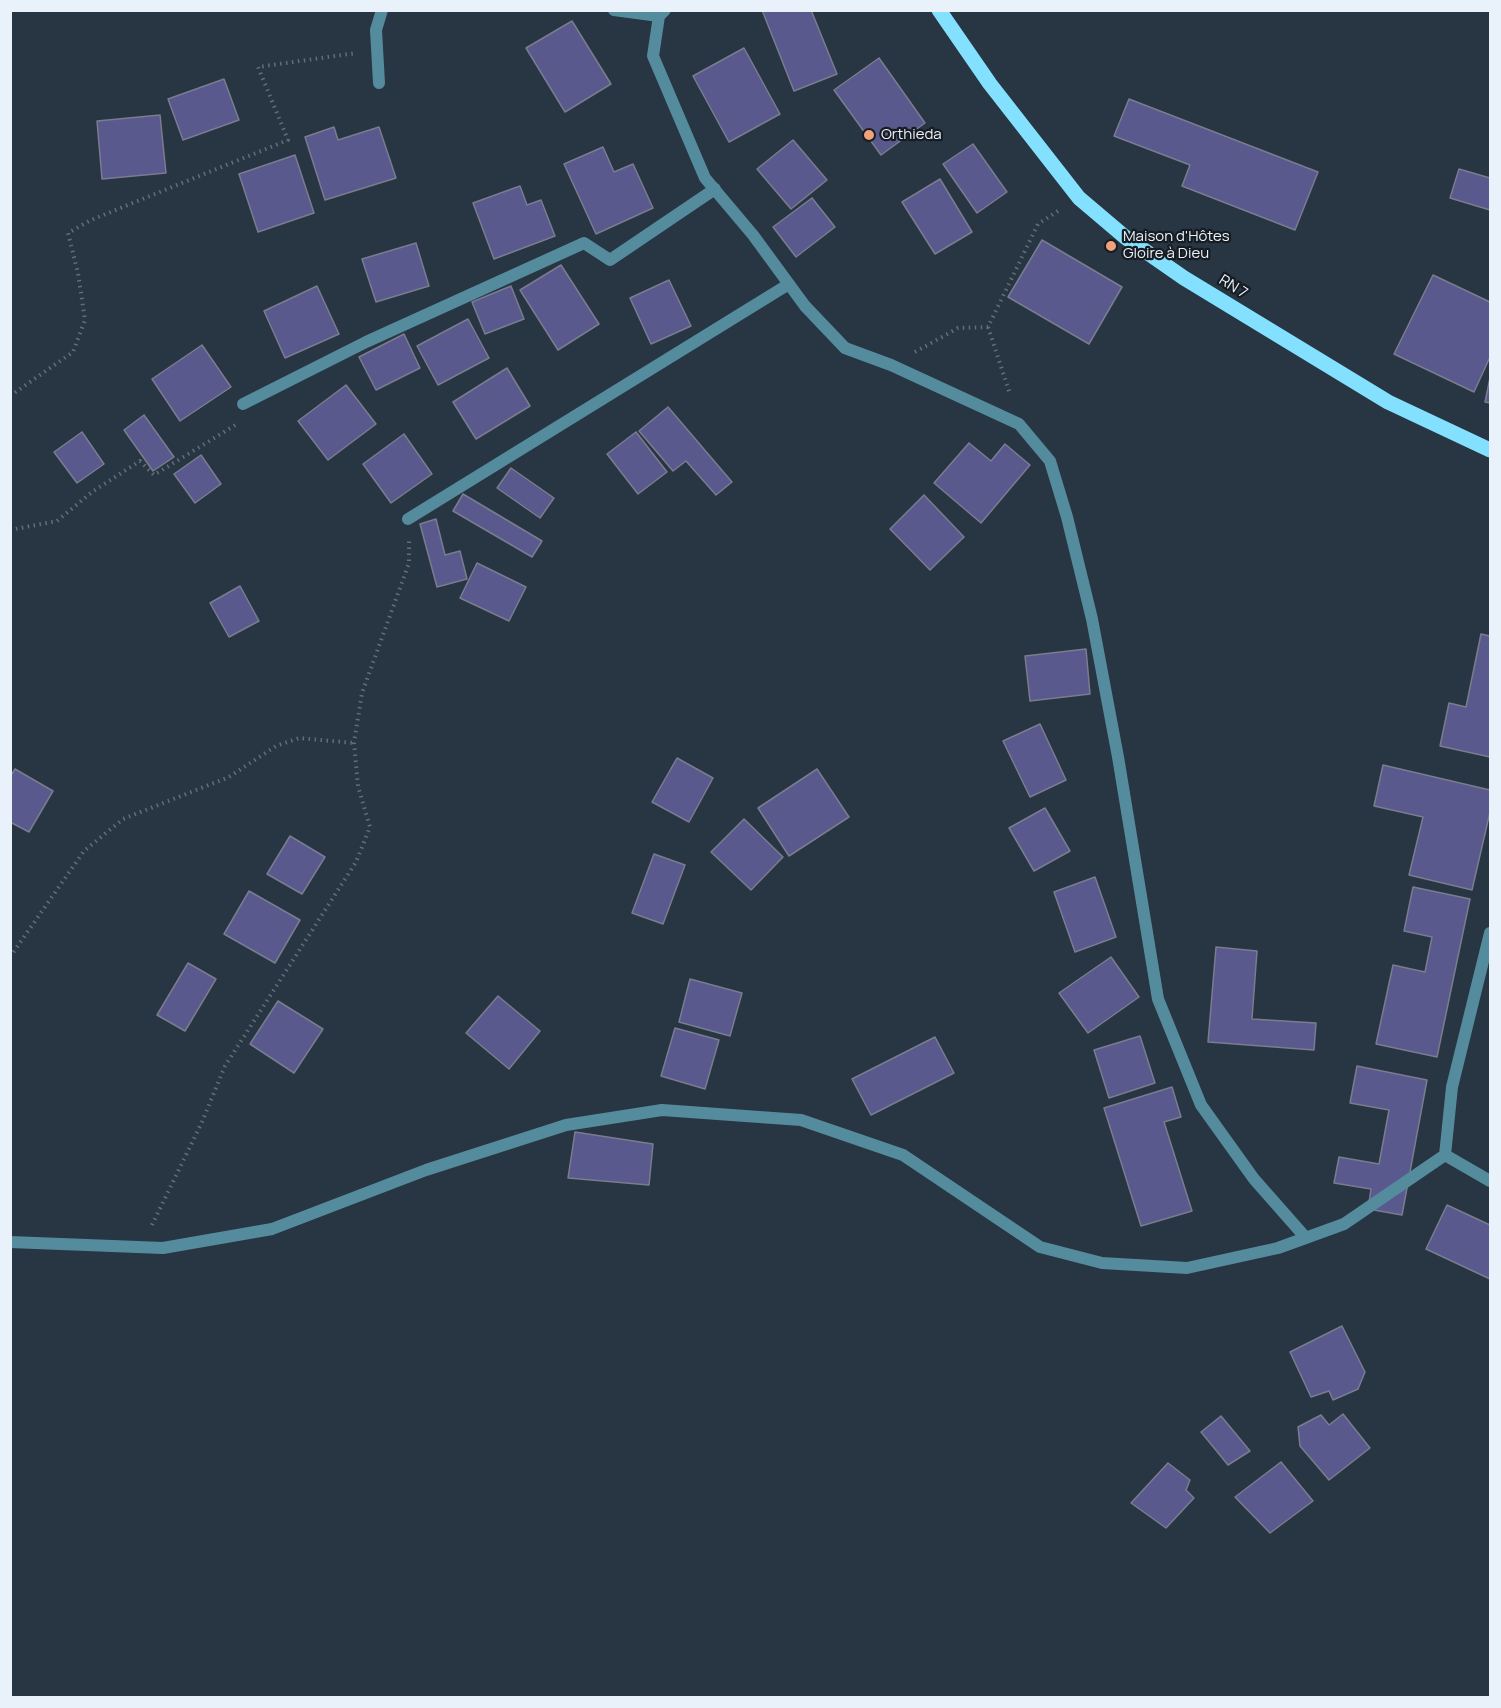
<!DOCTYPE html>
<html>
<head>
<meta charset="utf-8">
<style>
	body { margin:0 }
	#map { position:relative; width:1501px; height:1708px; overflow:hidden; background:#283542; font-family:Manrope,sans-serif }
	canvas { display:block }
	.frame { position:absolute; inset:0; border:12px solid #e9f1fa; pointer-events:none }
</style>
</head>
<body>
<div id="map">
<canvas width="1501" height="1708"></canvas>
<div class="frame"></div>
</div>
<script>
const c = document.querySelector('canvas').getContext('2d');
c.lineJoin = 'round';
function fillPath(path, color) { c.fillStyle = color; c.fill(path, 'evenodd'); }
const shape = rows => new Path2D(rows.map(r => 'M' + r).join(''));
function trace(path, color, width, dash) { c.strokeStyle = color; c.lineWidth = width; c.lineCap = dash ? 'butt' : 'round'; c.setLineDash(dash || []); c.stroke(path); }
function label(font, color, halo, rows, align = 'center') {
  c.font = font + ' Manrope,sans-serif'; c.lineWidth = 4.5; c.setLineDash([]); c.textBaseline = 'middle'; c.strokeStyle = halo; c.fillStyle = color; for (const [text, x, y, turn = 0] of rows) {
    c.save(); c.translate(x, y); c.rotate((+turn || 0) * Math.PI / 180); c.textAlign = isNaN(turn) ? turn : align; if (halo) c.strokeText(text, 0, 0); c.fillText(text, 0, 0); c.restore();
  }
}
const building = shape([
	[762,10,811,10,837,74,794,91,762,10],
	[572,21,611,84,565,112,526,48,572,21],
	[744,48,780,114,729,142,693,76,744,48],
	[879,58,925,123,881,155,834,90,879,58],
	[224,79,239,120,183,140,168,99,224,79],
	[1129,99,1318,172,1295,230,1182,186,1190,165,1114,136,1129,99],
	[160,115,166,173,102,179,97,121,160,115],
	[334,127,338,140,379,127,396,178,325,200,305,137,334,127],
	[793,140,827,180,791,209,757,169,793,140],
	[973,144,1007,192,977,213,943,164,973,144],
	[603,147,614,172,633,164,653,208,596,234,564,164,603,147],
	[295,155,314,213,258,232,239,174,295,155],
	[1459,169,1490,178,1490,210,1450,198,1459,169],
	[940,179,972,232,935,254,902,202,940,179],
	[520,186,527,205,541,200,555,236,494,259,473,203,520,186],
	[812,198,835,227,796,257,773,227,812,198],
	[1042,240,1122,287,1089,344,1008,297,1042,240],
	[416,243,429,286,376,302,362,259,416,243],
	[561,265,599,324,558,350,520,290,561,265],
	[1433,275,1490,302,1490,357,1474,392,1394,354,1433,275],
	[669,280,691,326,651,344,630,298,669,280],
	[317,286,339,334,285,358,264,311,317,286],
	[511,286,524,319,485,334,472,302,511,286],
	[468,319,489,358,438,385,417,346,468,319],
	[404,334,420,368,376,390,359,357,404,334],
	[202,345,231,387,180,421,152,379,202,345],
	[507,368,530,406,476,439,453,402,507,368],
	[1490,378,1490,403,1485,402,1490,378],
	[346,385,376,424,328,460,298,421,346,385],
	[668,407,732,482,716,495,686,461,673,471,639,431,668,407],
	[144,415,174,457,153,471,124,430,144,415],
	[82,432,104,464,77,483,54,452,82,432],
	[636,432,667,472,638,494,607,454,636,432],
	[404,434,432,474,391,503,363,464,404,434],
	[969,443,991,461,1005,444,1030,465,981,523,934,483,969,443],
	[201,455,221,484,195,503,174,474,201,455],
	[511,468,554,498,540,518,497,488,511,468],
	[463,494,542,541,532,557,453,511,463,494],
	[924,495,964,537,930,570,890,529,924,495],
	[436,519,445,555,460,551,467,579,437,587,420,524,436,519],
	[477,563,526,587,509,621,460,598,477,563],
	[240,586,259,621,229,637,210,603,240,586],
	[1481,634,1490,636,1490,757,1440,746,1449,703,1466,707,1481,634],
	[1086,649,1090,694,1030,701,1025,656,1086,649],
	[1040,724,1066,780,1030,797,1003,741,1040,724],
	[677,758,713,778,689,822,652,802,677,758],
	[1383,765,1490,790,1490,812,1472,890,1409,875,1423,817,1374,806,1383,765],
	[15,769,53,791,29,832,10,822,10,777,15,769],
	[817,769,849,817,789,856,758,808,817,769],
	[1045,808,1070,851,1034,871,1009,828,1045,808],
	[744,819,783,857,751,890,711,852,744,819],
	[290,836,325,857,302,894,267,874,290,836],
	[654,854,685,865,663,924,632,913,654,854],
	[1095,877,1116,937,1075,952,1054,892,1095,877],
	[1413,887,1470,899,1437,1057,1376,1044,1393,965,1425,972,1432,937,1404,931,1413,887],
	[249,891,300,920,275,963,224,934,249,891],
	[1216,947,1257,951,1252,1019,1316,1023,1314,1050,1208,1042,1216,947],
	[1111,957,1139,997,1088,1033,1059,993,1111,957],
	[188,963,216,979,185,1031,157,1015,188,963],
	[690,979,742,993,730,1036,679,1022,690,979],
	[498,996,540,1031,509,1069,466,1033,498,996],
	[278,1001,323,1029,294,1073,250,1044,278,1001],
	[675,1028,719,1040,705,1089,661,1076,675,1028],
	[1140,1036,1155,1083,1109,1098,1094,1050,1140,1036],
	[935,1037,954,1073,871,1115,852,1079,935,1037],
	[1357,1066,1427,1080,1402,1215,1368,1209,1371,1189,1334,1183,1339,1157,1379,1164,1389,1110,1350,1103,1357,1066],
	[1172,1087,1181,1117,1164,1122,1192,1211,1141,1226,1104,1108,1172,1087],
	[575,1132,653,1144,649,1185,568,1178,575,1132],
	[1447,1205,1490,1225,1490,1279,1426,1249,1447,1205],
	[1342,1326,1365,1372,1358,1389,1333,1400,1329,1391,1311,1397,1290,1352,1342,1326],
	[1343,1414,1370,1448,1329,1480,1300,1446,1298,1427,1321,1415,1329,1425,1343,1414],
	[1221,1416,1250,1451,1228,1465,1201,1432,1221,1416],
	[1281,1462,1313,1501,1270,1533,1235,1497,1281,1462],
	[1168,1463,1190,1480,1186,1490,1194,1498,1166,1528,1131,1503,1168,1463]
]);
const path = shape([
	[988,327,1010,394],
	[915,352,958,328,988,327,1038,224,1061,209],
	[10,396,73,352,85,320,78,273,68,233,91,220,288,140,258,67,356,53],
	[10,530,57,521,92,492,140,461,154,475,237,424],
	[10,957,84,851,123,819,229,777,276,746,299,738,354,743],
	[152,1225,202,1122,225,1066,356,862,370,827,358,786,354,743,362,693,409,563,409,539]
]);
const street = shape([
	[614,10,659,16],
	[665,10,659,16,653,56,705,178,753,235,805,306,845,348,891,365,1019,424,1050,461,1067,517,1092,619,1118,757,1158,999,1201,1105,1254,1179,1306,1238],
	[379,83,376,30,382,10],
	[243,404,366,342,584,243,610,260,715,189],
	[408,519,789,284],
	[1490,933,1452,1087,1445,1155,1490,1181],
	[10,1242,163,1248,272,1229,426,1170,566,1125,662,1110,801,1120,903,1155,1040,1247,1102,1263,1187,1268,1278,1248,1344,1224,1445,1155]
]);
const primary = shape([
	[939,10,990,84,1079,198,1125,237,1184,278,1388,402,1490,450]
]);
const markers = [
	[869,135,6,"#f1a27b"],
	[1111,246,6,"#f1a27b"]
];
const poiNames = [
	["Orthieda",881,135],
	["Maison d'Hôtes",1123,237],
	["Gloire à Dieu",1123,254]
];
const streetNames = [
	["RN 7",1233,287,32]
];
fillPath(building, '#59598e');
trace(building, '#7a7c8f', 1.5);
trace(path, '#636e7a', 4, [1.5, 4.5]);
trace(street, '#548c9e', 12);
trace(primary, '#83e1ff', 15);
for (const [x, y, r, color] of markers) { const dot = new Path2D(); dot.arc(x, y, r, 0, 2 * Math.PI); c.fillStyle = color; c.fill(dot); trace(dot, '#161c22', 2); }
label('15px', '#e9f1fa', '#161c22', poiNames, 'left');
label('15px', '#e9f1fa', '#161c22', streetNames);
</script>
</body>
</html>
